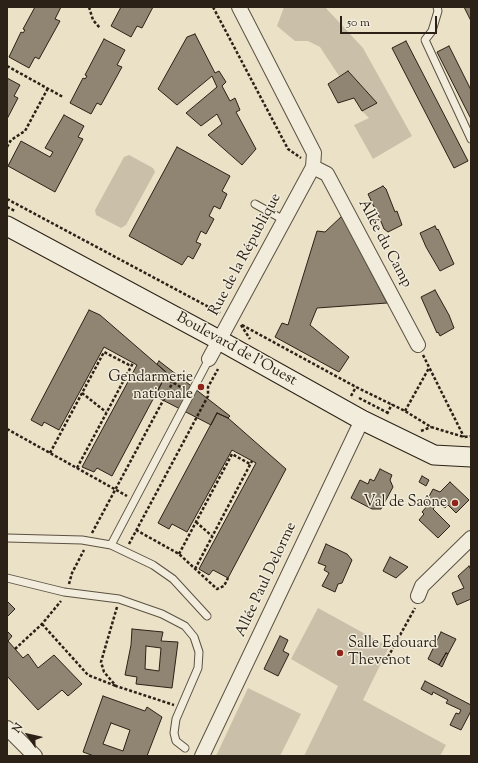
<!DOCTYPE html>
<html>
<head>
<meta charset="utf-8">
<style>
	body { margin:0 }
	#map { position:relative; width:478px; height:763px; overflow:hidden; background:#eae1c7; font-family:"Sorts Mill Goudy",serif }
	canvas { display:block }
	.frame { position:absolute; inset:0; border:8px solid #2c2116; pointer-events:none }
	.north { position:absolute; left:8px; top:715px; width:40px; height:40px; -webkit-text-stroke:3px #f1ecdb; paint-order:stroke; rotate:304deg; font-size:11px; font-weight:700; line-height:16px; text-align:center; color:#2c2116 }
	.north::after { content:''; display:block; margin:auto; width:14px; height:18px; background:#2c2116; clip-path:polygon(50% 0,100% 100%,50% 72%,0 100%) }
	.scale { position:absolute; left:340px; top:16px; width:97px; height:18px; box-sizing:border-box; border:2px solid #2c2116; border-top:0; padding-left:5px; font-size:12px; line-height:14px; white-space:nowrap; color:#2c2116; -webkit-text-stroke:3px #f1ecdb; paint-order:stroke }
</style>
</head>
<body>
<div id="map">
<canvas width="478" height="763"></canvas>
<div class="frame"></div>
<div class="north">N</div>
<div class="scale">50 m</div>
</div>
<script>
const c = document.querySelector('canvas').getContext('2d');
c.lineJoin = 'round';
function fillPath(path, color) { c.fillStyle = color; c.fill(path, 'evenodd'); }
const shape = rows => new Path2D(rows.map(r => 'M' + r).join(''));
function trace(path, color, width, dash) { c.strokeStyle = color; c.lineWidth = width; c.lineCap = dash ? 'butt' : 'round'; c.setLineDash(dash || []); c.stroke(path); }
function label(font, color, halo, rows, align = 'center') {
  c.font = font + ' "Sorts Mill Goudy",serif'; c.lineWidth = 3; c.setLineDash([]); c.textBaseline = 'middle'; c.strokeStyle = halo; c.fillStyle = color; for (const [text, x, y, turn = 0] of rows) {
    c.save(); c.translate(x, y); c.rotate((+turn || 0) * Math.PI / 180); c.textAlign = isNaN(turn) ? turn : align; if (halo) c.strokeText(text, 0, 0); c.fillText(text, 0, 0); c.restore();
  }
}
const green = shape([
	[284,7,325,7,363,48,412,136,373,159,354,125,369,118,362,111,376,103,348,71,339,76,320,47,308,41,295,41,277,26],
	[129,155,153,168,155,172,126,225,121,228,96,215,95,210,124,157],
	[318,608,389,647,363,700,446,745,440,756,304,756,338,686,291,659],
	[248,688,301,714,280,756,216,756]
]);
const building = shape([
	[35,7,61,7,55,19,60,21,39,59,35,57,29,68,9,57,21,32,23,33,25,30,23,29,35,7],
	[121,7,153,7,142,28,137,26,131,37,111,26,121,7],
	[464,7,471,7,471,21,464,7],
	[195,34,215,73,219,71,226,82,222,86,230,101,235,98,240,110,236,112,256,149,242,165,208,135,222,124,217,114,201,126,186,113,217,87,212,76,177,105,158,89,187,37,195,34],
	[104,39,125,50,117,65,122,67,101,105,97,103,91,114,70,103,83,78,85,79,87,76,85,75,104,39],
	[406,41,468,161,454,168,392,48,406,41],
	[449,46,471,90,471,119,437,52,449,46],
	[348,71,377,103,362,111,354,98,338,103,328,84,348,71],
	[7,78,20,85,14,96,18,98,7,119,7,78],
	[64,115,84,126,78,137,83,139,55,192,8,166,21,141,50,157,53,152,45,148,64,115],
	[177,147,230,176,222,191,227,194,220,209,214,206,209,216,214,219,206,234,201,231,196,242,201,244,193,259,188,256,182,265,129,236,177,147],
	[383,186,386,189,395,212,397,211,402,225,388,232,384,229,375,207,374,207,368,194,383,186],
	[342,216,387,303,317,308,310,325,349,357,339,372,275,337,282,323,288,325,317,231,325,232,342,216],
	[435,226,437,230,438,229,454,264,440,271,426,247,420,233,435,226],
	[435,290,449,315,454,328,440,336,438,332,437,333,421,297,435,290],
	[89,310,100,315,167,373,112,476,97,468,94,472,82,467,137,365,104,347,59,430,44,422,42,426,31,420,89,310],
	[159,361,230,416,228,418,217,413,211,425,155,396,167,373,157,364,159,361],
	[217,413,228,418,286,469,228,578,213,570,209,575,199,569,256,463,232,450,187,532,172,524,169,529,158,523,217,413],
	[380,469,392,475,390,480,393,487,381,509,372,509,351,498,360,480,368,484,370,479,374,481,380,469],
	[422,476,429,480,426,486,419,482,422,476],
	[450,482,469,500,456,513,448,505,445,508,438,503,433,509,450,526,438,538,419,520,424,514,422,512,428,505,426,502,433,489,440,492,450,482],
	[326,544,347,554,352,560,342,583,338,584,335,592,322,586,329,573,324,570,326,566,318,563,326,544],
	[390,557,408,567,396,578,383,571,390,557],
	[469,566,471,570,471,599,457,605,452,593,464,588,458,576,469,566],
	[7,601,15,609,7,617,7,601],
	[132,629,163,632,161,641,178,642,172,688,136,684,137,677,125,675,131,645,132,629],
	[146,646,161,648,159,671,145,669,146,646],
	[7,631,12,636,8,641,23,658,28,654,38,668,54,655,82,684,68,696,62,690,38,710,7,676,7,631],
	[441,632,456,639,448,654,446,653,439,665,428,659,441,632],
	[280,636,288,640,283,651,289,654,278,676,264,669,280,636],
	[446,653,448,654,442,667,439,665,446,653],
	[425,681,471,705,471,711,461,730,450,725,456,713,459,714,461,710,446,703,448,700,433,692,432,695,421,689,425,681],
	[103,696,145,711,147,707,162,717,147,756,94,756,83,752,103,696],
	[111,723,130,730,123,751,103,744,111,723]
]);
const path = shape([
	[89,7,93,20,100,28],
	[213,7,288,149,301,158],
	[7,66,63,97],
	[7,147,11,140,25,131,48,88],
	[7,199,220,313],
	[7,207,15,211],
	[241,325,250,339],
	[242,325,356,387,405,411,431,427,464,437,471,436],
	[423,355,464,437],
	[165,378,184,389],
	[82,393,106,412],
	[351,396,356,387],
	[359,398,390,414],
	[405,411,429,368],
	[387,414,392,404],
	[7,429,127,496],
	[421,431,431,427],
	[50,453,104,352,131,366],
	[77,468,133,363],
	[196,522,212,536],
	[136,530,179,554,217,589,224,586,228,578],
	[92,533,173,382],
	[129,544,208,396,208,387,218,369],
	[179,554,232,454,250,464],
	[195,569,252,461],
	[69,584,72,573,84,550],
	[117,607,101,662,104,672,116,686,174,705],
	[42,624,88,675,116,686],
	[15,649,42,624,61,601],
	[388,657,415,608]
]);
const lane = shape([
	[437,7,438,11,432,31,425,40,471,139],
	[255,204,284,220],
	[7,538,82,540,111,545,153,565,173,579,207,616],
	[111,545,209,359],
	[7,578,64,592,119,599,162,614,185,626,194,637,199,652,198,668,176,719,174,733,176,741,185,748]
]);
const street = shape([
	[313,167,327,174,418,345],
	[209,359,313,167,314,153,239,7],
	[418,596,422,586,471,538],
	[7,728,35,756],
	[202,756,362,420]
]);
const secondary = shape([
	[7,226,219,340,362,420,434,455,471,457]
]);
const markers = [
	[201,387,4,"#8f2418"],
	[455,503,4,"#8f2418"],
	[340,653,4,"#8f2418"]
];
const streetNames = [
	["Allée du Camp",384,244,62],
	["Rue de la République",246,255,-62],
	["Boulevard de l'Ouest",236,350,29],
	["Allée Paul Delorme",267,580,-65]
];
const poiNames = [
	["Gendarmerie",193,378],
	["nationale",193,395],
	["Val de Saône",447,503],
	["Salle Edouard",348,644,"left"],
	["Thevenot",348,661,"left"]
];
fillPath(green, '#cac0a9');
fillPath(building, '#8f8572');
trace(building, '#2c2116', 1);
trace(lane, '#5c5142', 9);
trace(street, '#5c5142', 16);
trace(secondary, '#2c2116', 21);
trace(path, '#2c2116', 2.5, [3, 2]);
trace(lane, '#f1ecdb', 7);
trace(street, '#f1ecdb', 14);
trace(secondary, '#f1ecdb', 19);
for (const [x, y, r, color] of markers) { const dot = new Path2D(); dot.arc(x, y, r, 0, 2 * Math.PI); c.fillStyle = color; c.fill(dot); trace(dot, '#f1ecdb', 1.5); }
label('15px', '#2c2116', '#f1ecdb', streetNames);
label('15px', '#2c2116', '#f1ecdb', poiNames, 'right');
</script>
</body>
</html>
